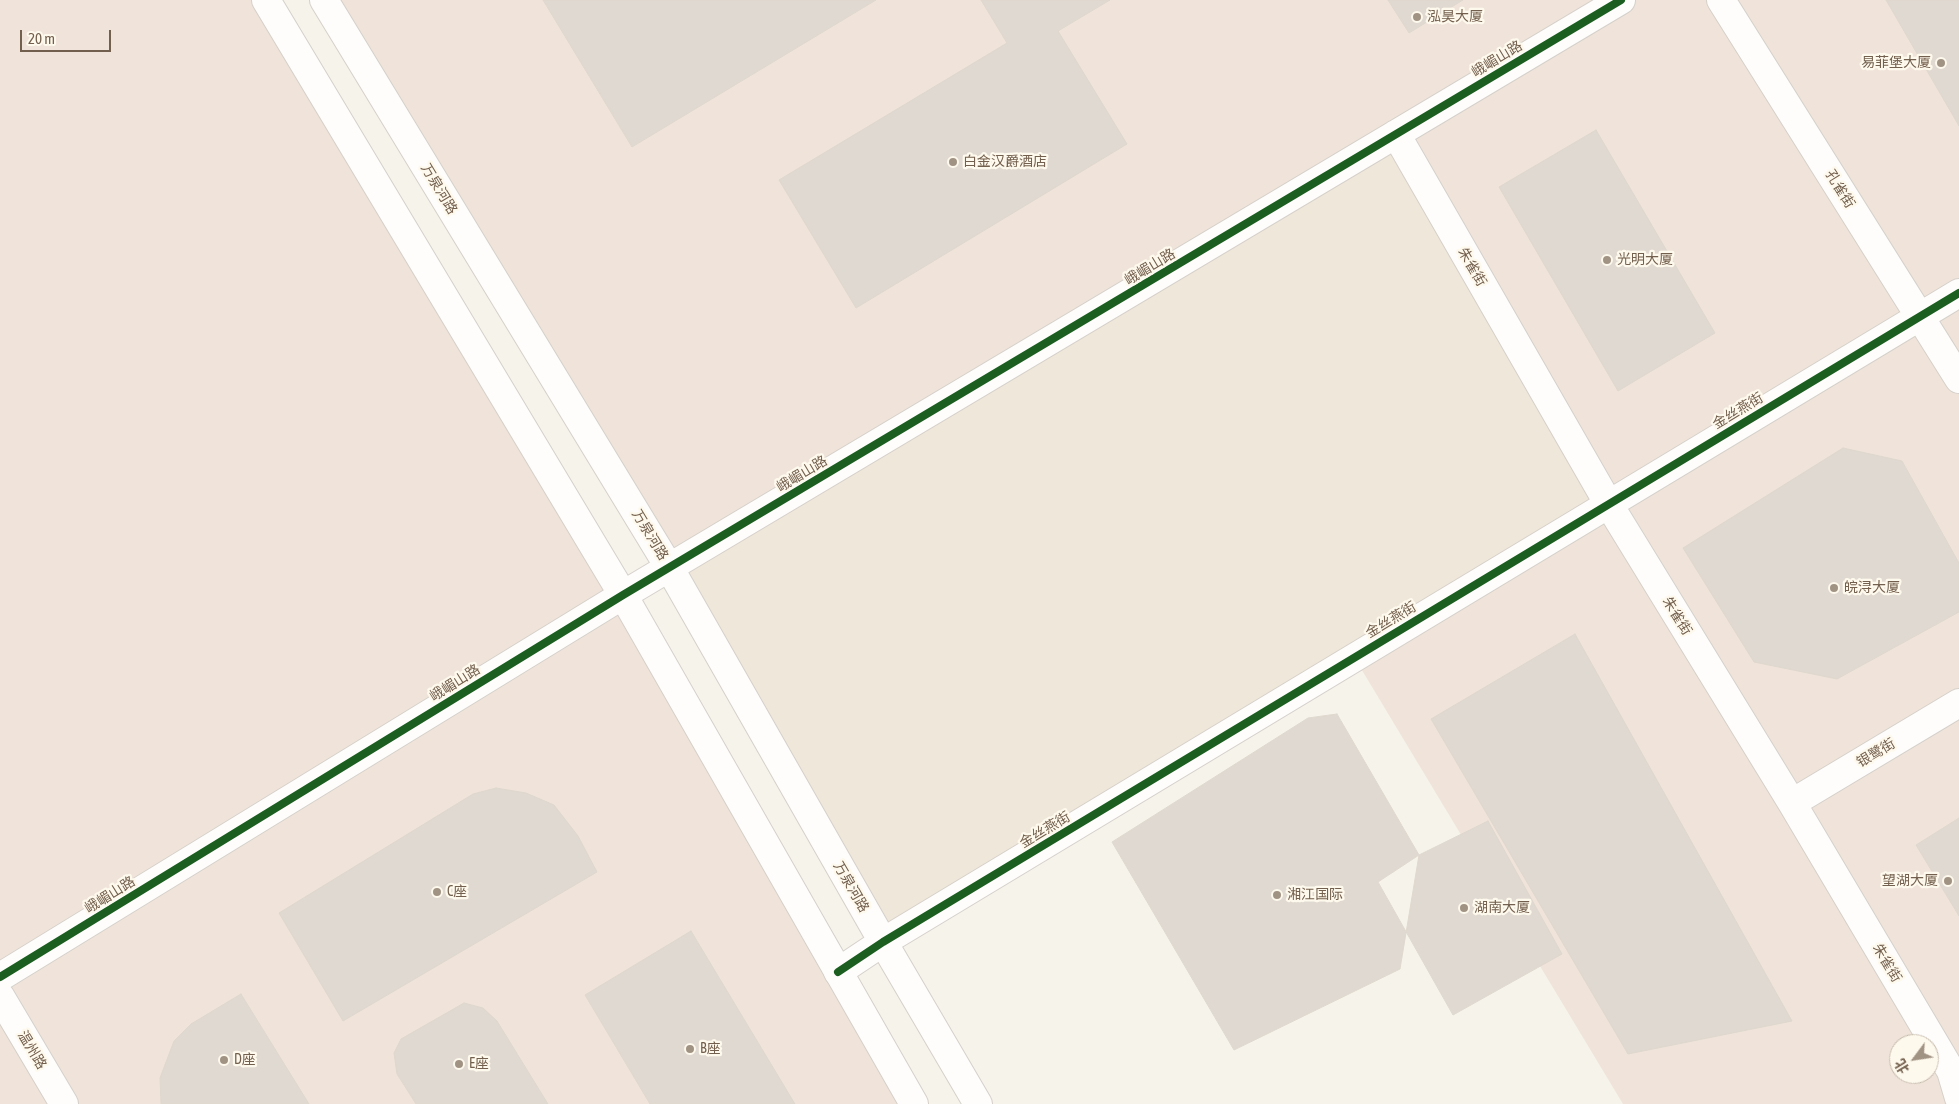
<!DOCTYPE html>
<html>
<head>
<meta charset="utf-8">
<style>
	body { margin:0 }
	#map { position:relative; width:1959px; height:1104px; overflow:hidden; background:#f6f3eb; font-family:"Asap Condensed","Noto Sans SC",sans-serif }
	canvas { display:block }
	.north { position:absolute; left:1889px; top:1034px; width:50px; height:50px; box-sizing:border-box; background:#fef9ed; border:1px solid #c6bbad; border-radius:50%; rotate:239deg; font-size:14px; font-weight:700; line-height:20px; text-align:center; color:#735f4d }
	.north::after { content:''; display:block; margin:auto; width:18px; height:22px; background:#a19384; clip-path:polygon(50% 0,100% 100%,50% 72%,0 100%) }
	.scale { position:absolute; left:20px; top:30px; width:91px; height:22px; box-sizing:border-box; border:2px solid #735f4d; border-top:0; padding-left:6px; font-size:15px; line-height:18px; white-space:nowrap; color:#735f4d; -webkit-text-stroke:4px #fef9ed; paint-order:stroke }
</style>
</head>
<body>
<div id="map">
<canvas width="1959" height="1104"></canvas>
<div class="north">北</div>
<div class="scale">20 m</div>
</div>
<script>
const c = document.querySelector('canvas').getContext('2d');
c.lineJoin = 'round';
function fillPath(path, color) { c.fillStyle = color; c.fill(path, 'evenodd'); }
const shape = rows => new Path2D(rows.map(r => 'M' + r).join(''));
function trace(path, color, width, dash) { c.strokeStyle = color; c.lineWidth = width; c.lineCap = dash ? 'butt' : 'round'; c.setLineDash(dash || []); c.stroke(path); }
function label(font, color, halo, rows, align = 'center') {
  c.font = font + ' "Asap Condensed","Noto Sans SC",sans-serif'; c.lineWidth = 4.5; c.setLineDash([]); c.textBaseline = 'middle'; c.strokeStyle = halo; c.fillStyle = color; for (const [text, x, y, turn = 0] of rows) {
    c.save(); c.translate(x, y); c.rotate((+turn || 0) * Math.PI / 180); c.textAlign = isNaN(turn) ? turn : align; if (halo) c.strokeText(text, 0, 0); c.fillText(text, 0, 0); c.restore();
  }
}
const residential = shape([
	[1396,134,1608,503,883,942,669,567]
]);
const commercial = shape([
	[0,0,266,0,914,1104,0,1104],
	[324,0,1959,0,1959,1104,1623,1104,1354,657,1608,503,1396,134,669,567],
	[1899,1044,1929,1044,1929,1074,1899,1074]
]);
const building = shape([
	[543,0,876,0,632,147,543,0],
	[981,0,1110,0,1058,31,1127,144,856,308,779,180,1007,43,981,0],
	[1388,0,1463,0,1409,33,1388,0],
	[1886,0,1959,0,1959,126,1886,0],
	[1596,130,1715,333,1618,391,1499,187,1596,130],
	[1843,448,1902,461,1959,563,1959,612,1837,679,1754,662,1683,548,1843,448],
	[1575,634,1792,1021,1628,1054,1431,719,1575,634],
	[1337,714,1419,855,1400,969,1234,1050,1112,842,1308,718,1337,714],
	[496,788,526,793,554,805,578,836,597,872,343,1021,279,913,473,794,496,788],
	[1959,818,1959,916,1916,845,1959,818],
	[1488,821,1562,954,1453,1015,1378,882,1419,855,1488,821],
	[691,931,795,1104,650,1104,585,995,691,931],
	[241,994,309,1104,161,1104,160,1078,174,1041,191,1024,241,994],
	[464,1003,483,1008,497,1021,548,1104,416,1104,397,1074,394,1053,401,1039,464,1003]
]);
const minor = shape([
	[1721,0,1959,379],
	[1396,134,1608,503,1792,803,1951,1071,1959,1098],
	[1792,803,1959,703],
	[838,972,883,942,1959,293],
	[0,977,623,595,1621,0],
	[0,996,64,1104]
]);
const tertiary = shape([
	[266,0,623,595,914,1104],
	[324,0,669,567,883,942,978,1104]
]);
const cycleway = shape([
	[838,972,883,942,1959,293],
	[0,977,623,595,1621,0]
]);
const markers = [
	[1417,17,5,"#a19384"],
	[1941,63,5,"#a19384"],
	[953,162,5,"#a19384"],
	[1607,260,5,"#a19384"],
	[1834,588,5,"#a19384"],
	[1948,881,5,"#a19384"],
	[437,892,5,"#a19384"],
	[1277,895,5,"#a19384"],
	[1464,908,5,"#a19384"],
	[690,1049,5,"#a19384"],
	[224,1060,5,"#a19384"],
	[459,1064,5,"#a19384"]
];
const poiNames = [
	["泓昊大厦",1427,17],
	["易菲堡大厦",1931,63,"right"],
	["白金汉爵酒店",963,162],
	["光明大厦",1617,260],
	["皖浔大厦",1844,588],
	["望湖大厦",1938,881,"right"],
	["C座",447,892],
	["湘江国际",1287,895],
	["湖南大厦",1474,908],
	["B座",700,1049],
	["D座",234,1060],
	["E座",469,1064]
];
const streetNames = [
	["峨嵋山路",1497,59,-31],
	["万泉河路",439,189,59],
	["孔雀街",1840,189,58],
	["峨嵋山路",1150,267,-31],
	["朱雀街",1472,267,60],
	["金丝燕街",1738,411,-31],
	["峨嵋山路",802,474,-31],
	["万泉河路",650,535,59],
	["朱雀街",1677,616,58],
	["金丝燕街",1391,620,-31],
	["峨嵋山路",455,683,-32],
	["银鹭街",1876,753,-31],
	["金丝燕街",1045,830,-31],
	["万泉河路",851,887,60],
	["峨嵋山路",110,895,-32],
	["朱雀街",1887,963,59],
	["温州路",32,1050,59]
];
fillPath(residential, '#efe7d9');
fillPath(commercial, '#f0e4da');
fillPath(building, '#e0d9d1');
trace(building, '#dfd8ce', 1);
trace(minor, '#d5d0ca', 30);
trace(tertiary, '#d5d0ca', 30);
trace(minor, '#fefdfc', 28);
trace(tertiary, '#fefdfc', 28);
trace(cycleway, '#1b5e20', 8);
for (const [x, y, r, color] of markers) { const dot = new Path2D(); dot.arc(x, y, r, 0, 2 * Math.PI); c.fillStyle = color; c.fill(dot); trace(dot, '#fef9ed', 2); }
label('14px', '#735f4d', '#fef9ed', poiNames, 'left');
label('14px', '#735f4d', '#fef9ed', streetNames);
</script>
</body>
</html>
